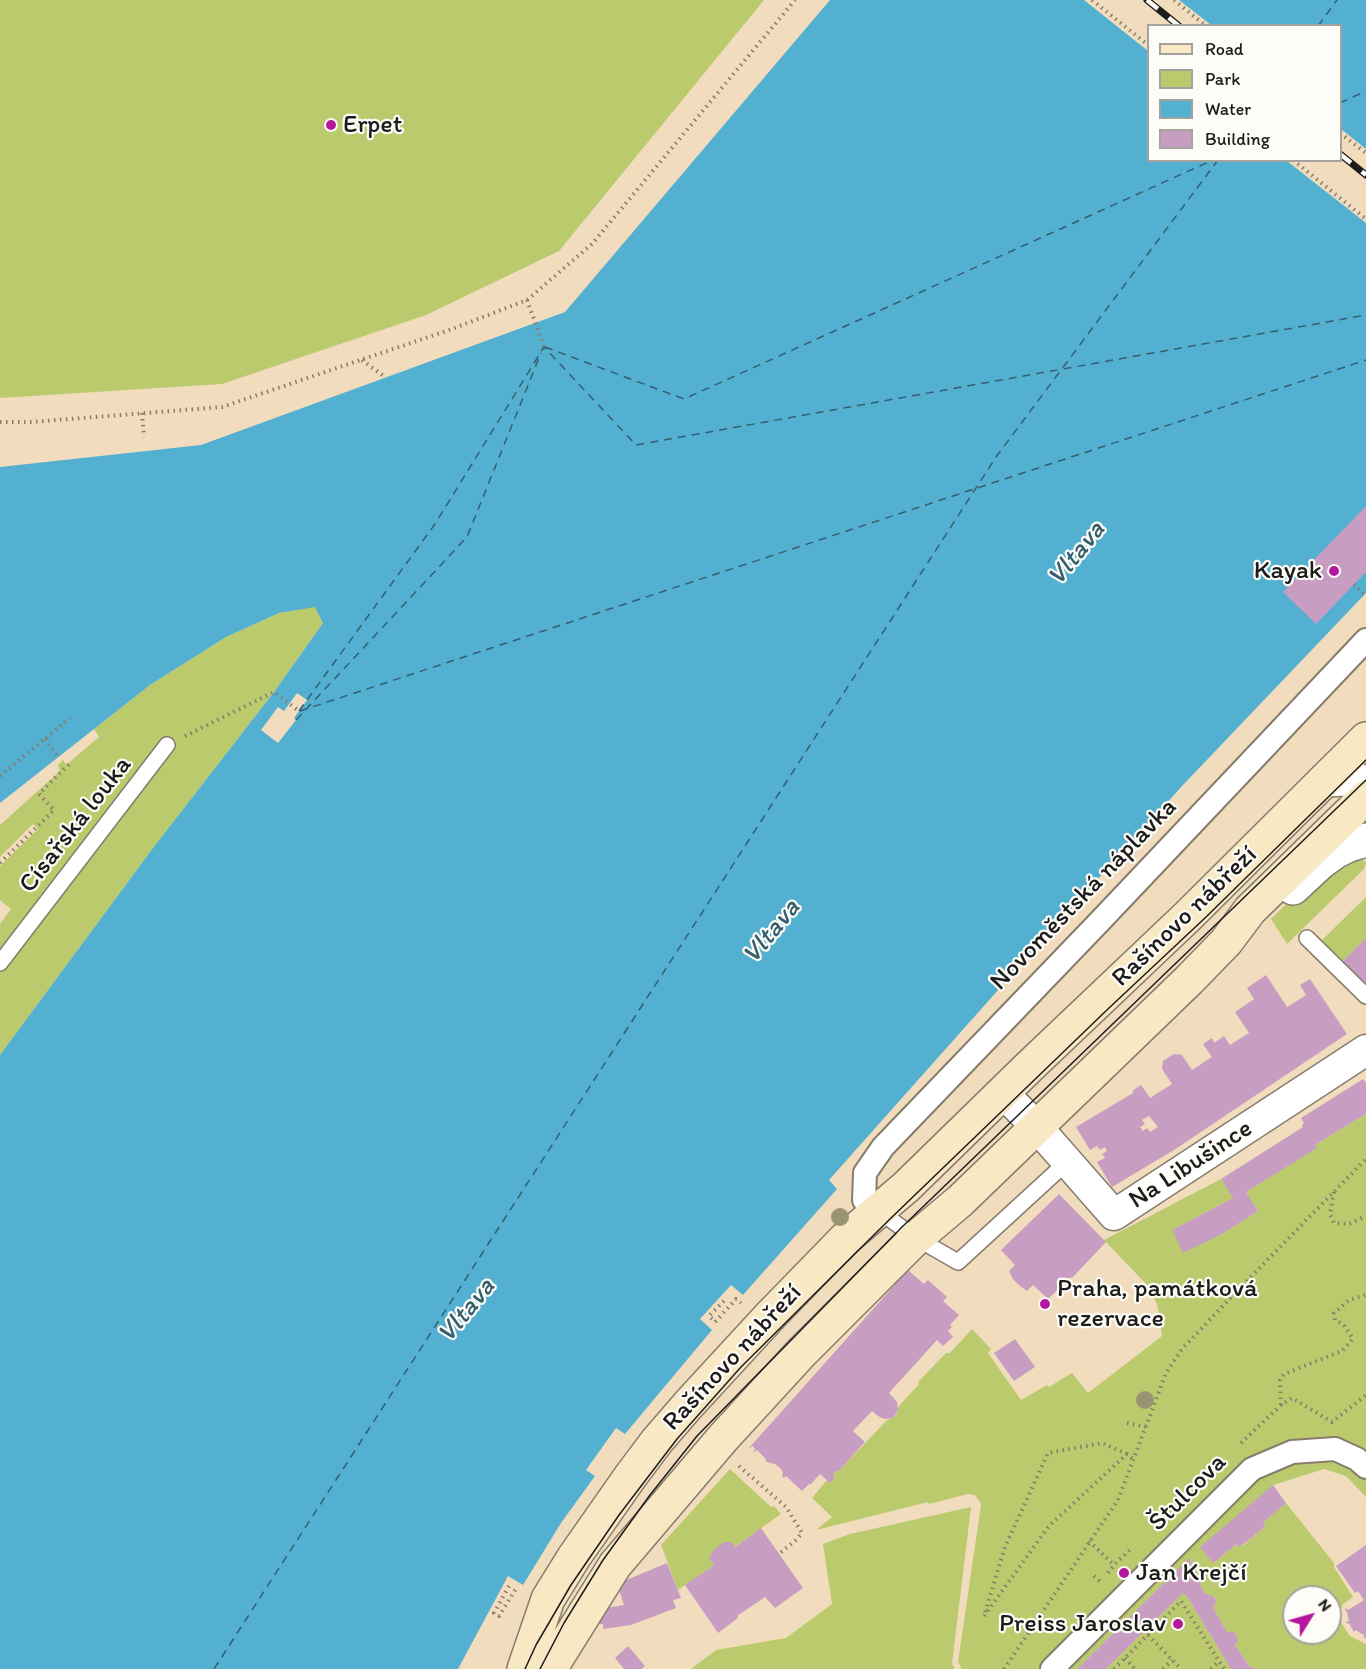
<!DOCTYPE html>
<html>
<head>
<meta charset="utf-8">
<style>
	body { margin:0 }
	#map { position:relative; width:1366px; height:1669px; overflow:hidden; background:#f1ddbd; font-family:Itim,sans-serif }
	canvas { display:block }
	.legend { position:absolute; left:1147px; top:24px; width:195px; height:138px; box-sizing:border-box; background:#fdfcf7; border:2px solid #a3a29f; margin:0; padding:8px 10px; list-style:none; font-size:18px; color:#1c1c1c }
	.legend li { display:flex; align-items:center; gap:12px; height:30px }
	.legend b { width:30px; border:2px solid #a3a29f }
	.north { position:absolute; left:1282px; top:1585px; width:60px; height:60px; box-sizing:border-box; background:#fdfcf7; border:2px solid #a3a29f; border-radius:50%; rotate:53deg; font-size:16px; font-weight:700; line-height:24px; text-align:center; color:#1c1c1c }
	.north::after { content:''; display:block; margin:auto; width:21px; height:27px; background:#b5179e; clip-path:polygon(50% 0,100% 100%,50% 72%,0 100%) }
</style>
</head>
<body>
<div id="map">
<canvas width="1366" height="1669"></canvas>
<ul class="legend">
<li><b style="height:8px;background:#f8e8c3"></b>Road</li>
<li><b style="height:16px;background:#bbca6d"></b>Park</li>
<li><b style="height:16px;background:#53b0d1"></b>Water</li>
<li><b style="height:16px;background:#c79dc2"></b>Building</li>
</ul>
<div class="north">N</div>
</div>
<script>
const c = document.querySelector('canvas').getContext('2d');
c.lineJoin = 'round';
function fillPath(path, color) { c.fillStyle = color; c.fill(path, 'evenodd'); }
const shape = rows => new Path2D(rows.map(r => 'M' + r).join(''));
function trace(path, color, width, dash) { c.strokeStyle = color; c.lineWidth = width; c.lineCap = dash ? 'butt' : 'round'; c.setLineDash(dash || []); c.stroke(path); }
function label(font, color, halo, rows, align = 'center') {
  c.font = font + ' Itim,sans-serif'; c.lineWidth = 4.5; c.setLineDash([]); c.textBaseline = 'middle'; c.strokeStyle = halo; c.fillStyle = color; for (const [text, x, y, turn = 0] of rows) {
    c.save(); c.translate(x, y); c.rotate((+turn || 0) * Math.PI / 180); c.textAlign = isNaN(turn) ? turn : align; if (halo) c.strokeText(text, 0, 0); c.fillText(text, 0, 0); c.restore();
  }
}
const green = shape([
	[0,0,764,0,559,251,426,315,222,384,0,398],
	[315,606,323,623,274,692,153,848,0,1055,0,924,11,909,0,900,0,866,38,829,33,824,0,857,0,825,60,771,58,765,63,760,66,765,99,737,94,729,150,685,226,637,279,613],
	[1359,854,1366,863,1364,869,1287,944,1271,919,1300,890],
	[1366,897,1366,938,1341,963,1321,941],
	[1366,1114,1366,1497,1346,1476,1324,1469,1273,1485,1213,1563,1237,1544,1241,1547,1266,1526,1263,1523,1286,1503,1334,1563,1334,1567,1353,1597,1343,1604,1340,1610,1342,1624,1350,1636,1366,1644,1366,1669,1258,1669,1250,1667,1235,1645,1238,1641,1237,1636,1234,1632,1227,1632,1213,1608,1216,1603,1215,1598,1211,1595,1205,1594,1200,1584,1201,1582,1189,1558,1077,1669,962,1669,958,1662,981,1505,979,1500,974,1495,968,1494,929,1504,928,1502,816,1530,832,1517,812,1498,827,1480,830,1483,835,1478,833,1475,836,1471,838,1472,887,1420,893,1418,897,1413,898,1407,919,1384,918,1382,946,1353,950,1353,972,1329,991,1349,988,1353,1021,1400,1047,1385,1049,1387,1072,1373,1088,1393,1162,1336,1157,1304,1149,1287,1104,1240,1221,1179,1233,1198,1172,1230,1222,1234,1258,1211,1246,1192,1316,1148,1315,1145],
	[1294,1597,1330,1597,1330,1633,1294,1633],
	[730,1469,771,1507,774,1506,781,1514,733,1548,734,1551,678,1590,661,1545],
	[971,1507,952,1664,955,1669,691,1669,716,1650,786,1638,832,1604,823,1544,850,1534],
	[1182,1594,1186,1595,1231,1669,1106,1669]
]);
const water = shape([
	[830,0,1366,0,1366,593,1183,785,1048,934,829,1180,837,1189,743,1295,731,1285,700,1319,712,1330,625,1434,616,1428,586,1470,595,1476,561,1523,523,1585,508,1576,458,1669,0,1669,0,1055,153,848,274,692,323,623,315,607,279,613,226,637,150,685,0,803,0,467,201,445,565,312],
	[1148,26,1340,26,1340,160,1148,160]
]);
const pier = shape([
	[1084,0,1179,0,1211,25,1148,26,1148,51],
	[1341,129,1366,149,1366,223,1287,161,1340,160],
	[297,693,307,700,294,718,296,720,278,743,261,730,278,707,284,711]
]);
const ferry = shape([
	[1318,26,1337,0],
	[1340,103,1366,91],
	[545,347,684,399,1213,160],
	[299,711,435,524,544,347,636,445,1366,315],
	[300,711,1366,360],
	[296,720,467,537,541,353],
	[214,1669,996,457,1218,160]
]);
const building = shape([
	[1366,506,1366,572,1316,624,1283,592],
	[1366,938,1366,988,1341,963],
	[1266,975,1287,1007,1306,995,1300,985,1310,979,1347,1034,1174,1150,1112,1187,1097,1162,1105,1158,1102,1154,1107,1151,1105,1147,1100,1150,1097,1146,1090,1150,1076,1127,1133,1093,1134,1092,1132,1091,1141,1085,1150,1098,1172,1084,1162,1069,1163,1061,1174,1054,1182,1055,1192,1070,1212,1057,1203,1044,1212,1038,1214,1043,1224,1036,1230,1045,1249,1033,1235,1012,1254,999,1247,988],
	[1149,1116,1158,1127,1150,1132,1147,1128,1143,1131,1140,1127,1145,1124,1142,1120],
	[1363,1079,1366,1083,1366,1114,1315,1145,1317,1148,1246,1192,1258,1211,1222,1234,1183,1253,1172,1230,1233,1198,1221,1179,1303,1127,1302,1125,1304,1123,1301,1118],
	[1059,1194,1106,1242,1072,1278,1071,1277,1048,1299,1033,1285,1027,1291,1020,1286,1013,1279,1009,1271,1015,1265,1001,1250],
	[908,1270,924,1284,928,1280,947,1297,943,1301,959,1315,950,1325,952,1327,948,1331,953,1337,943,1346,937,1340,889,1393,897,1402,898,1410,893,1418,884,1419,878,1416,872,1411,853,1431,865,1442,838,1472,836,1471,833,1475,835,1478,830,1483,820,1474,810,1485,809,1484,802,1491,786,1476,784,1478,782,1476,783,1473,781,1469,775,1464,767,1462,765,1460,766,1459,757,1450,753,1453,755,1449,753,1446,749,1448],
	[1015,1339,1035,1367,1014,1381,994,1353],
	[1273,1485,1286,1503,1263,1523,1266,1526,1240,1547,1237,1544,1213,1563,1200,1547],
	[761,1528,803,1588,775,1608,765,1597,737,1616,738,1618,718,1633,685,1585,714,1565,709,1558,713,1551,724,1542,731,1542,735,1547],
	[1366,1545,1366,1638,1364,1638,1364,1635,1355,1630,1354,1632,1349,1623,1347,1624,1346,1622,1349,1621,1347,1612,1345,1610,1346,1608,1348,1610,1364,1600,1358,1591,1355,1593,1336,1566],
	[1189,1558,1201,1582,1200,1584,1205,1594,1211,1595,1215,1598,1216,1603,1213,1608,1227,1632,1234,1632,1237,1636,1238,1641,1235,1645,1250,1667,1259,1669,1231,1669,1186,1595,1182,1594,1106,1669,1077,1669],
	[667,1563,681,1598,673,1600,676,1608,631,1625,603,1629,603,1624,600,1624,597,1615,600,1609,624,1605,617,1584],
	[628,1646,645,1666,642,1669,624,1669,615,1658]
]);
const path = shape([
	[1092,0,1148,45],
	[1174,0,1206,26],
	[1340,133,1366,153],
	[1293,160,1366,219],
	[527,300,544,347],
	[362,360,385,377],
	[142,413,144,437],
	[0,422,31,422,222,407,452,329,527,300,592,244,795,0],
	[1354,584,1366,596],
	[185,736,274,692,299,711],
	[45,739,58,757],
	[0,776,70,718],
	[0,863,54,810,39,794,70,763],
	[1334,1192,1330,1214,1334,1223,1349,1224,1366,1216],
	[724,1301,709,1316,715,1322,736,1299,741,1303],
	[1281,1405,1280,1380,1284,1374,1342,1351,1353,1339,1344,1325,1335,1320,1334,1313,1349,1300,1366,1295],
	[1127,1423,1147,1427],
	[1241,1443,1281,1405,1292,1398,1332,1422,1366,1395],
	[1127,1454,1102,1443,1048,1453,1005,1547,984,1616,1049,1526,1127,1454,1134,1460],
	[739,1466,786,1507,802,1533,796,1540,780,1553],
	[1089,1541,1114,1565],
	[1108,1573,1114,1565,1132,1548],
	[1094,1576,1103,1584],
	[509,1586,494,1613,499,1616,517,1587],
	[1148,1635,1181,1669],
	[1125,1658,1135,1669],
	[1004,1669,1118,1500,1166,1373,1182,1349,1237,1291,1366,1159],
	[1114,1669,1181,1601,1224,1669],
	[1163,1669,1172,1660],
	[1211,1669,1219,1661]
]);
const service = shape([
	[1307,938,1366,996],
	[0,963,167,745],
	[876,1209,916,1238,958,1262,1067,1162]
]);
const pedestrian = shape([
	[864,1200,865,1173,883,1147,1102,919,1366,640],
	[1052,1669,1252,1469,1292,1452,1335,1449,1357,1459,1366,1467]
]);
const minor = shape([
	[1002,1092,1036,1126,1114,1215,1366,1050]
]);
const tertiary = shape([
	[1325,780,1346,779,1366,782],
	[1293,888,1321,862,1335,852,1349,845,1366,840]
]);
const secondary = shape([
	[524,1669,548,1599,574,1557,630,1477,657,1441,689,1404,771,1315,845,1239,906,1187,1030,1066,1188,916,1366,739],
	[550,1669,615,1565,723,1438,801,1353,916,1238,960,1201,1189,980,1226,942,1250,910,1366,797]
]);
const tram = shape([
	[525,1669,536,1645,571,1585,619,1515,677,1439,741,1367,890,1219,1109,1008,1205,918,1366,760],
	[540,1669,564,1623,603,1560,650,1495,697,1436,902,1227,1366,780]
]);
const rail = shape([
	[1147,0,1179,26],
	[1340,154,1366,175]
]);
const trees = [
	[840,1217],
	[1145,1400]
];
const markers = [
	[331,125,6,"#b5179e"],
	[1334,571,6,"#b5179e"],
	[1045,1304,6,"#b5179e"],
	[1124,1573,6,"#b5179e"],
	[1178,1624,6,"#b5179e"]
];
const poiNames = [
	["Erpet",343,125],
	["Kayak",1322,571,"right"],
	["Praha, památková",1057,1289],
	["rezervace",1057,1319],
	["Jan Krejčí",1136,1573],
	["Preiss Jaroslav",1166,1624,"right"]
];
const streetNames = [
	["Císařská louka",76,825,-52],
	["Novoměstská náplavka",1084,895,-46],
	["Rašínovo nábřeží",1185,917,-44],
	["Na Libušince",1191,1165,-33],
	["Rašínovo nábřeží",733,1358,-47],
	["Štulcova",1188,1493,-45]
];
const waterNames = [
	["Vltava",1077,554,-51],
	["Vltava",772,932,-51],
	["Vltava",467,1311,-51]
];
fillPath(green, '#bbca6d');
fillPath(water, '#53b0d1');
fillPath(pier, '#f1ddbd');
trace(ferry, '#355f6d', 1.5, [8, 6]);
fillPath(building, '#c79dc2');
trace(service, '#867c6c', 18);
trace(pedestrian, '#867c6c', 26);
trace(minor, '#867c6c', 33);
trace(tertiary, '#867c6c', 36);
trace(secondary, '#867c6c', 36);
trace(path, '#867c6c', 4, [1.5, 4.5]);
trace(service, '#fff', 15);
trace(pedestrian, '#fff', 22);
trace(minor, '#fff', 30);
trace(tertiary, '#fff', 33);
trace(secondary, '#f8e8c3', 33);
trace(tram, '#1c1c1c', 1.5);
trace(rail, '#1c1c1c', 7);
trace(rail, '#fdfcf7', 4.5, [14]);
c.fillStyle = '#9b9474';
for (const [x, y] of trees) { c.beginPath(); c.arc(x, y, 9, 0, 2 * Math.PI); c.fill(); }
for (const [x, y, r, color] of markers) { const dot = new Path2D(); dot.arc(x, y, r, 0, 2 * Math.PI); c.fillStyle = color; c.fill(dot); trace(dot, '#fdfcf7', 2); }
label('26px', '#1c1c1c', '#fdfcf7', poiNames, 'left');
label('26px', '#1c1c1c', '#fdfcf7', streetNames);
label('italic 27px', '#355f6d', '#fdfcf7', waterNames);
</script>
</body>
</html>
